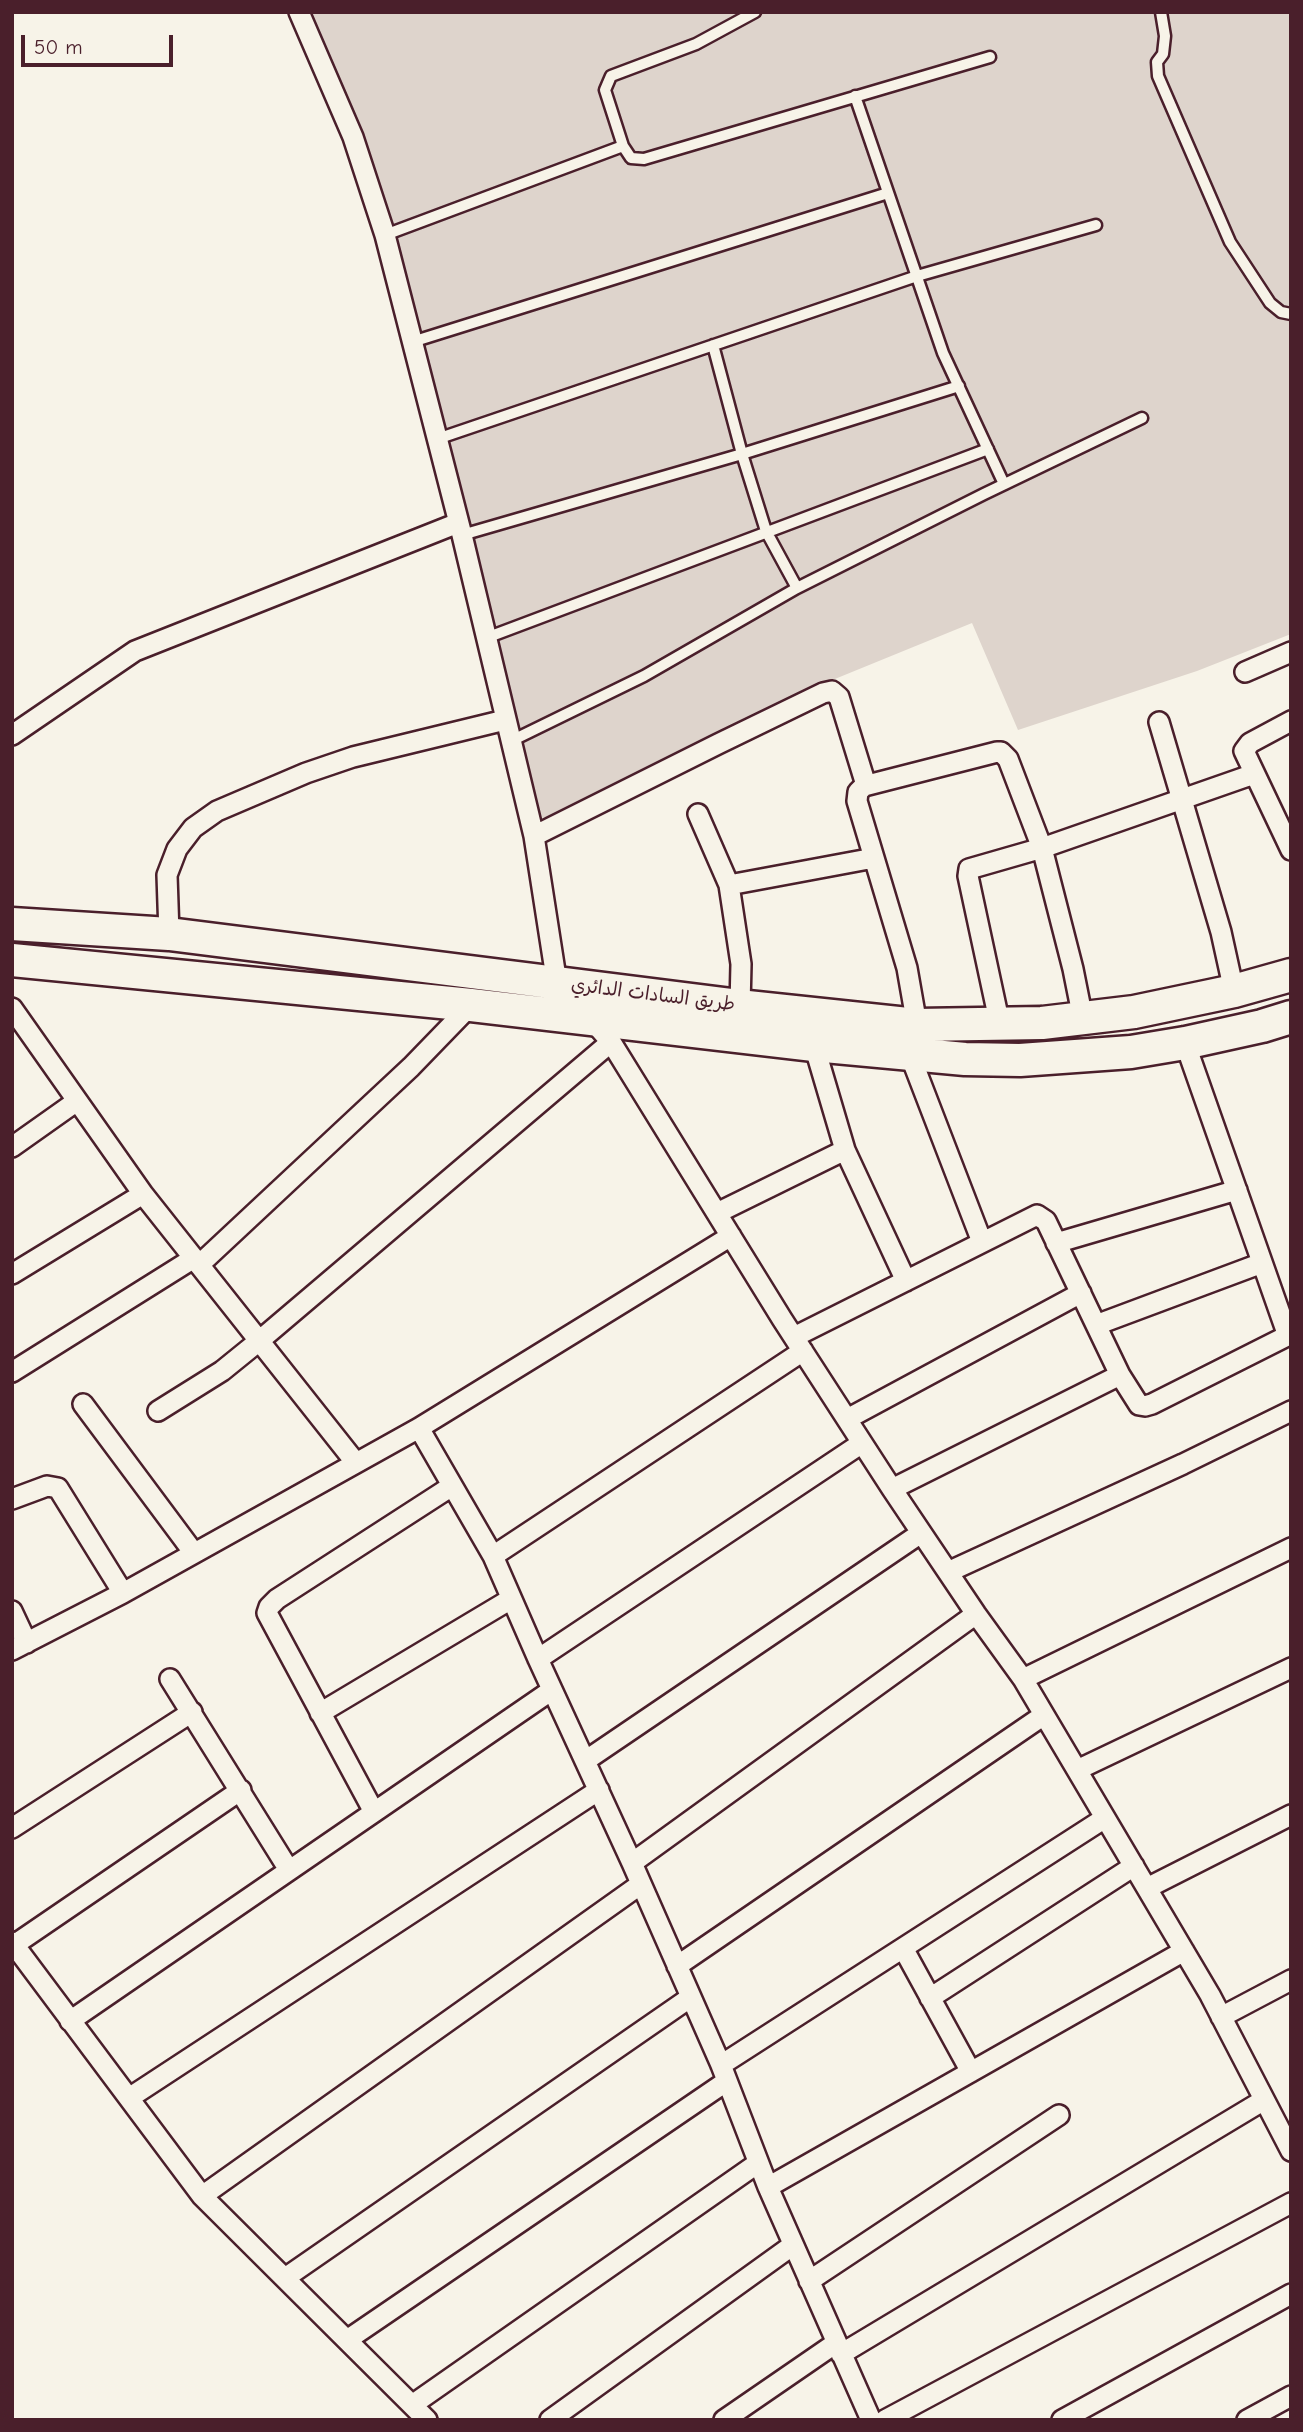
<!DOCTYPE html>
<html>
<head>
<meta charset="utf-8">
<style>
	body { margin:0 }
	#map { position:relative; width:1303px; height:2432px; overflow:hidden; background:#f7f3e8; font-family:"Comic Neue",sans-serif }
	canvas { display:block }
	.frame { position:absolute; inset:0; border:14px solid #4a1f2b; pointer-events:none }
	.scale { position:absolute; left:21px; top:35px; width:152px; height:32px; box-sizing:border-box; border:4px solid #4a1f2b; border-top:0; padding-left:9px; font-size:21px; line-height:24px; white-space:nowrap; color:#4a1f2b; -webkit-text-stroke:5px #f7f3e8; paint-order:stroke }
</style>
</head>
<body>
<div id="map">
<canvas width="1303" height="2432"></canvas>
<div class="frame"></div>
<div class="scale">50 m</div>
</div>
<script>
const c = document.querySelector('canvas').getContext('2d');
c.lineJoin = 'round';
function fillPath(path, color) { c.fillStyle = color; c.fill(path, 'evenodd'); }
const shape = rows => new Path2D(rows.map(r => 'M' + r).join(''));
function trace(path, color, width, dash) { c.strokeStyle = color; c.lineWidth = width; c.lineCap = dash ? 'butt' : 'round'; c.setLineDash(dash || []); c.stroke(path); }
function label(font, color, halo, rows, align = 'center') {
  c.font = font + ' "Comic Neue","Playpen Sans Arabic",sans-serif'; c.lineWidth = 5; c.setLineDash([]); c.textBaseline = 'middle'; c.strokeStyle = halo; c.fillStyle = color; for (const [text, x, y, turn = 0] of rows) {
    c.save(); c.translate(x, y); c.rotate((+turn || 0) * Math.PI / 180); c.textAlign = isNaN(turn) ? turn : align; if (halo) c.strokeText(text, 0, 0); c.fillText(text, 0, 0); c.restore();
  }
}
const green = shape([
	[310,12,1291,12,1291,634,1197,671,1018,730,972,623,803,692,558,817,533,818,422,348,363,133]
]);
const service = shape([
	[755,12,696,44,611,76,605,90,623,146,631,158,644,159,990,57],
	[1161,12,1165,36,1163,54,1157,62,1158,76,1230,242,1270,303,1281,312,1291,314],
	[855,96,943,353,1004,484],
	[385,235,623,146],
	[412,342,888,193],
	[713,345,742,454,766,531,797,588],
	[437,439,917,276,1096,225],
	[462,535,742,454,959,386],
	[486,638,988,449],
	[511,741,644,676,797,588,984,494,1142,418]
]);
const minor = shape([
	[299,12,353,137,385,235,462,535,534,836,557,984],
	[1245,672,1291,652],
	[1291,721,1250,743,1244,751,1291,850],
	[1159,722,1221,932,1234,991],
	[12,735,135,651,458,523],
	[698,814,729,885,741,964,740,1006],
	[534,836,718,744,823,693,832,691,839,697,866,785],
	[729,885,874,858],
	[169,934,167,875,177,849,193,828,217,811,306,773,353,757,505,720],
	[12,1008,143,1194,12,1274],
	[591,1019,611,1042,782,1319,892,1489,976,1614,1023,1679,1210,1995,1291,2151],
	[917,1025,907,968,857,801,858,792,864,786,997,752,1001,752,1008,759,1042,848,1073,969,1083,1019],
	[1000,1025,968,876,969,869,1042,848,1254,774],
	[1185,1043,1288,1336],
	[814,1045,845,1150,906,1281],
	[910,1055,982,1242],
	[12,1147,77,1101],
	[143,1194,356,1463],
	[717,1213,845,1150],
	[1056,1243,1237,1190],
	[199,1265,411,1067,471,1005],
	[1096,1325,1262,1263],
	[794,1337,1037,1215,1046,1221,1120,1375,1139,1405,1145,1406,1152,1404,1291,1334],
	[12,1372,194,1258],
	[83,1404,194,1553],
	[158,1411,222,1371,259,1341,611,1042],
	[847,1419,1081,1293],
	[419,1428,493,1556,538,1659,632,1863,721,2065,768,2187,871,2420],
	[892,1489,1120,1375],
	[12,1499,47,1486,58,1488,123,1593],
	[493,1556,803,1351],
	[948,1572,1183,1464,1291,1411],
	[12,1611,27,1643],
	[12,1650,123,1593,419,1428,731,1236],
	[538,1659,862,1443],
	[170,1679,289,1870],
	[1023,1679,1291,1548],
	[320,1713,511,1599],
	[585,1761,921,1533],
	[1077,1770,1291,1668],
	[374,1812,267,1613,269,1607,277,1599,452,1486],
	[12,1828,192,1712],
	[632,1863,976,1614],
	[1147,1888,1291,1815],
	[12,1942,202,2196,427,2420],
	[14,1945,241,1790],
	[903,1948,971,2072],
	[677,1966,1044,1715],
	[930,1998,1134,1866],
	[1221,2017,1291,1980],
	[70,2021,552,1690],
	[721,2065,1105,1818],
	[129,2098,599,1790],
	[768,2187,1184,1951],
	[202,2196,641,1884],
	[285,2278,691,1997],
	[809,2281,1059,2115],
	[347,2340,727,2081],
	[841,2354,1264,2100],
	[412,2405,758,2163],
	[550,2420,793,2245],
	[724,2420,836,2343],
	[885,2420,1291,2203],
	[1062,2420,1291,2294],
	[1247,2420,1291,2396]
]);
const trunk = shape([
	[12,924,169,934,740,1006,917,1025,1042,1023,1134,1012,1234,991,1291,975],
	[12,960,471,1005,814,1045,965,1059,1020,1060,1131,1052,1185,1043,1262,1026,1291,1017]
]);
const streetNames = [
	["طريق السادات الدائري",653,995,7]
];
fillPath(green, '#ded4cc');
trace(service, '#4a1f2b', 15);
trace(minor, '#4a1f2b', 24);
trace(trunk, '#4a1f2b', 37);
trace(service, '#f7f3e8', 10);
trace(minor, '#f7f3e8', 19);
trace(trunk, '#f7f3e8', 32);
label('19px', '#4a1f2b', '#f7f3e8', streetNames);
</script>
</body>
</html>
